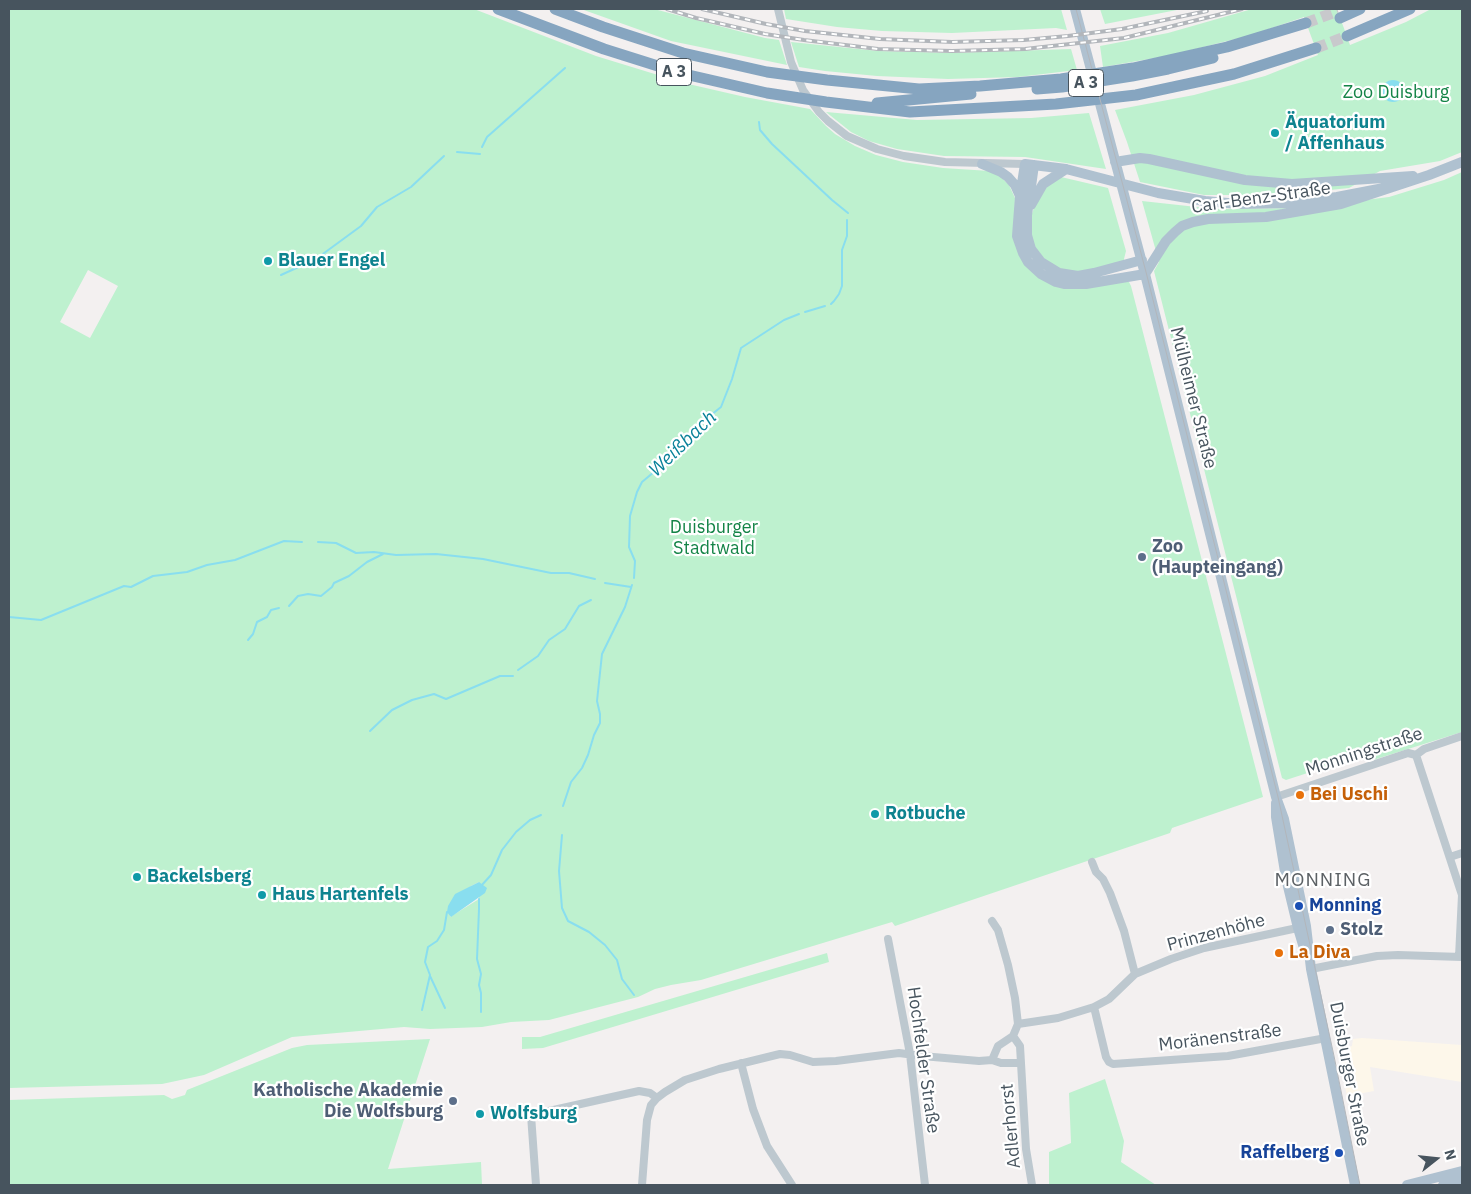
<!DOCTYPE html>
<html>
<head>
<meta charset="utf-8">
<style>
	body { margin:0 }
	#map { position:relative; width:1471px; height:1194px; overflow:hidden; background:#f3f0f0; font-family:"IBM Plex Sans",sans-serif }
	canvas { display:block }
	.frame { position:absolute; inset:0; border:10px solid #47545e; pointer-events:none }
	.north { position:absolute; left:1411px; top:1134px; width:50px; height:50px; -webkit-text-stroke:4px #fff; paint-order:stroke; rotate:74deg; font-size:14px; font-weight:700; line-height:20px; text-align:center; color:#47545e }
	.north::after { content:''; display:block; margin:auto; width:18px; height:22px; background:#47545e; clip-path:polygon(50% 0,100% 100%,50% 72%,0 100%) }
</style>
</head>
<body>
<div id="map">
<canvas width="1471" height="1194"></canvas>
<div class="frame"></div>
<div class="north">N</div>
</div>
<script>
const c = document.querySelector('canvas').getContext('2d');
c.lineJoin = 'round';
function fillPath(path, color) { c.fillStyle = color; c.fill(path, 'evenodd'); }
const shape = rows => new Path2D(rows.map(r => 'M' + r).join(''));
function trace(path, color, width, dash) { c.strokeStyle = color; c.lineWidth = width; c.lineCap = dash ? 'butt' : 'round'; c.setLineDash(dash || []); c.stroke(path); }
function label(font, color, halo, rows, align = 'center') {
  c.font = font + ' "IBM Plex Sans",sans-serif'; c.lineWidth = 4.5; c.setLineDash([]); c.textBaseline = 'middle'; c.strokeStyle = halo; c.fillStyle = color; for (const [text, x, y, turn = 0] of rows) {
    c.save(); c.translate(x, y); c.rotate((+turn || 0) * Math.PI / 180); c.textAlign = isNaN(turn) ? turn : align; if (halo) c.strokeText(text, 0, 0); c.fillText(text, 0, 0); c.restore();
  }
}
const commercial = shape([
	[1362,1038,1462,1045,1462,1082,1370,1067,1374,1091,1347,1096,1337,1049,1352,1046,1353,1039]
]);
const green = shape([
	[9,9,474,9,596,56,684,83,745,97,810,109,826,126,835,134,855,146,876,155,903,162,943,168,990,171,999,175,1009,185,1015,198,1014,236,1048,282,1124,281,1129,282,1131,286,1263,797,1172,828,1170,833,895,926,892,922,701,980,671,985,655,989,638,997,549,1020,511,1022,482,1027,430,1029,404,1027,292,1037,204,1075,162,1084,9,1088],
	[88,270,118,286,90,338,60,322],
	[479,882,479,899,450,917,471,886],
	[581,9,654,9,765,38,779,40,787,65,671,41],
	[784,9,1061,9,1067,30,1056,28,952,33,882,31,837,27,786,19],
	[1100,9,1182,9,1105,24],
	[1252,9,1337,9,1350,45,1406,22,1431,9,1462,9,1462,152,1440,161,1380,171,1349,188,1282,195,1204,195,1140,182,1127,142,1115,110,1194,95,1265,76,1318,55,1304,17,1248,36,1219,43,1172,55,1103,67,1100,46,1168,33],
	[791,42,878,51,952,53,1071,49,1077,70,1018,77,948,79,877,76,825,71,799,67],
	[826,112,917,120,1031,118,1089,113,1106,169,1025,157,944,156,897,149,869,141,851,132],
	[1462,172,1462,732,1370,761,1366,754,1286,780,1282,778,1154,271,1159,262,1142,201,1215,209,1301,208,1389,197,1444,180],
	[1061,177,1108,188,1126,251,1124,259,1125,262,1079,272,1060,269,1045,260,1035,247,1032,241,1031,216,1034,208,1047,186],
	[827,953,829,962,543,1048,522,1049,522,1037,540,1037],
	[430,1039,388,1169,481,1162,482,1185,9,1185,9,1100,164,1095,172,1099,185,1095,187,1090,292,1048,307,1045],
	[1105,1079,1124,1141,1121,1162,1156,1185,1049,1185,1049,1152,1071,1143,1069,1093]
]);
const water = shape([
	'1382 91a11 11 0 1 1 22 0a11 11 0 1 1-22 0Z',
	[479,882,487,888,485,893,451,917,447,912,448,906,455,894]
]);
const stream = shape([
	[759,122,760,130,772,144,832,200,848,213],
	[482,147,487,137,565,68],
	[457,152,480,154],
	[281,275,316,259,361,226,377,207,411,187,444,156],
	[831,304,834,301,839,294,842,286,842,250,847,236,847,220],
	[805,312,825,306],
	[318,542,336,543,356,553,374,552,396,555,436,554,483,559,551,573,569,573,595,579],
	[634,578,635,561,629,547,630,516,637,492,642,482,667,461,706,419,721,407,732,379,741,348,784,320,799,314],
	[605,583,631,587],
	[289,606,298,596,308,594,321,596,332,587,334,583,349,576,367,562,383,554],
	[9,617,41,620,124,586,131,587,153,576,187,572,207,565,235,560,284,541,302,542],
	[248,640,253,634,257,622,267,617,271,610,279,608],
	[518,670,538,656,549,640,565,629,579,606,591,600],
	[370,731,392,710,412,700,434,694,446,699,500,676,513,676],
	[563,806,571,782,582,768,588,755,594,735,600,723,600,714,597,701,602,654,625,607,632,585],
	[562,835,559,871,562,908,568,921,589,932,605,945,617,960,622,979,634,995],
	[481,886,491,875,502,850,516,832,530,820,541,815],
	[479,899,479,909,477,959,481,974,479,985,481,993,481,1012],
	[430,976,445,1008],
	[422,1010,430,975,425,962,428,947,437,941,444,930,447,912]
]);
const highwayTunnel = shape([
	[1306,23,1338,11],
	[1316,48,1347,36]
]);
const minor = shape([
	[778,9,791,62,803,90,819,112,828,121,847,136,877,149,904,156,945,162,1025,164],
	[1416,755,1460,889,1462,895,1459,957],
	[1276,797,1408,753,1416,755,1424,749,1462,736],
	[1450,857,1462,853],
	[1092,862,1096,872,1103,879,1110,893,1124,931,1135,974],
	[992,921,998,930,1008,965,1015,998,1018,1024],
	[888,939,910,1054,925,1185],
	[1311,969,1377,956,1398,955,1462,957],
	[1094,1007,1106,1057,1109,1062,1113,1064,1228,1056,1326,1038],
	[1013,1036,1020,1046,1026,1149,1032,1185],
	[992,1060,1001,1063,1021,1063],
	[741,1063,753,1109,767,1146,792,1185],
	[536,1185,531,1115,639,1091,650,1093,657,1098],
	[642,1185,647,1120,651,1105,657,1098,665,1092,685,1080,719,1069,780,1054,790,1055,813,1062,836,1061,899,1053,922,1056,979,1061,992,1060,998,1046,1013,1036,1018,1024,1058,1018,1094,1007,1109,999,1135,974,1171,959,1204,948,1302,927]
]);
const major = shape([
	[1075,9,1145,274,1276,797,1284,819,1306,926,1311,969,1355,1185],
	[1115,162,1140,158,1149,159,1245,180,1292,184,1413,176],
	[982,164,1001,172,1008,177,1015,185,1020,196],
	[1034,165,1027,215,1027,235,1031,249,1041,262,1059,273,1078,276,1094,273,1142,260],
	[1389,187,1337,197,1291,203,1239,204,1205,201,1158,193,1066,169,1025,164,1020,196,1017,236,1023,253,1028,262,1041,274,1056,282,1064,284,1086,284,1145,274,1166,241,1175,232,1182,226,1193,222,1208,219,1266,217,1341,204,1429,175,1462,162],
	[1031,205,1043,184,1066,169],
	[1276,803,1276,817,1286,878,1298,928,1304,948],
	[1407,1185,1462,1171],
	[1443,1185,1462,1180]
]);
const highway = shape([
	[498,9,604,49,680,73,767,93,826,102,910,112,1056,104,1136,95,1234,74,1316,48],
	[555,9,603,27,683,53,767,72,827,80,919,89,980,86,1061,79,1133,68,1227,47,1306,23],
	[1340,18,1360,9],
	[1347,36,1410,9],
	[1037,89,1062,87,1132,76,1168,69,1213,58],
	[877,103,971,94]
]);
const tram = shape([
	[1076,9,1146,272,1278,797,1334,1056,1360,1185]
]);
const rail = shape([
	[667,9,696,18,765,34,804,40,878,49,952,51,1025,49,1124,38,1242,9],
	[702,9,766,24,805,31,880,39,952,42,1024,40,1068,36,1122,29,1207,11]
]);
const markers = [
	[1275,133,5,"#0f9aa8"],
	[268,261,5,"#0f9aa8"],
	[1142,557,5,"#5c6f8a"],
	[1300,795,5,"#e8710a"],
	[875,814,5,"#0f9aa8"],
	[137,877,5,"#0f9aa8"],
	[262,895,5,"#0f9aa8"],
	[1299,906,5,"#1a4fb4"],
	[1330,930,5,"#5c6f8a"],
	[1279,953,5,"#e8710a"],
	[453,1101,5,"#5c6f8a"],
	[480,1114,5,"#0f9aa8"],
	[1339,1153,5,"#1a4fb4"]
];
const shields = [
	[674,72,35],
	[1086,83,35]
];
const shieldNames = [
	["A 3",674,72],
	["A 3",1086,83]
];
const parkNames = [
	["Zoo Duisburg",1396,93],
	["Duisburger",714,528],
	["Stadtwald",714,549]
];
const cultureNames = [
	["Äquatorium",1285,123],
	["/ Affenhaus",1285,144],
	["Blauer Engel",278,261],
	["Rotbuche",885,814],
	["Backelsberg",147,877],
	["Haus Hartenfels",272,895],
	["Wolfsburg",490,1114]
];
const streetNames = [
	["Carl-Benz-Straße",1261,198,-8],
	["Mülheimer Straße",1193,398,76],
	["Monningstraße",1364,752,-18],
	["Prinzenhöhe",1216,933,-15],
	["Moränenstraße",1220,1038,-7],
	["Hochfelder Straße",923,1060,82],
	["Duisburger Straße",1349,1074,79],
	["Adlerhorst",1011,1126,-95]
];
const serviceNames = [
	["Zoo",1152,547],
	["(Haupteingang)",1152,568],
	["Stolz",1340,930],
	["Katholische Akademie",443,1091,"right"],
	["Die Wolfsburg",443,1112,"right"]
];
const foodNames = [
	["Bei Uschi",1310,795],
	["La Diva",1289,953]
];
const transitNames = [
	["Monning",1309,906],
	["Raffelberg",1329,1153,"right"]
];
const waterNames = [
	["Weißbach",683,444,-44]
];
const neighbourhoodNames = [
	["MONNING",1323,881]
];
fillPath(commercial, '#fdf7ea');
fillPath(green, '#bef1cf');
fillPath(water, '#89deef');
trace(stream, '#89deef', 2);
trace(highwayTunnel, '#c8c9cc', 11, [11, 5.5]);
trace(minor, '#bdc8cf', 8);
trace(major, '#afc1d0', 10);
trace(highway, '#86a5c0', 11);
trace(tram, '#b2b6bb', 1);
trace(rail, '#b2b6bb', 4);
trace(rail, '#fff', 2, [5.5]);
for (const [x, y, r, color] of markers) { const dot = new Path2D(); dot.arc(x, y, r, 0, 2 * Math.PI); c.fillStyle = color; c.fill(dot); trace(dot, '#fff', 2); }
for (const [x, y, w] of shields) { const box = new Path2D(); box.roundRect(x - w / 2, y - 13.5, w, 27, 4); c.fillStyle = '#fff'; c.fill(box); trace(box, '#47545e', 1); }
label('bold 16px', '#47545e', null, shieldNames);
label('18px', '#148447', '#fff', parkNames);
label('bold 18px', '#0d838f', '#fff', cultureNames, 'left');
label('18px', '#47545e', '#fff', streetNames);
label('bold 18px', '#4e5e75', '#fff', serviceNames, 'left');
label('bold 18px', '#c56008', '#fff', foodNames, 'left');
label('bold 18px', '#164399', '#fff', transitNames, 'left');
label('italic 19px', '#088199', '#fff', waterNames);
c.letterSpacing = '1px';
label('19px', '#5c6165', '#fff', neighbourhoodNames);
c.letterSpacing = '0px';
</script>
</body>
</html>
